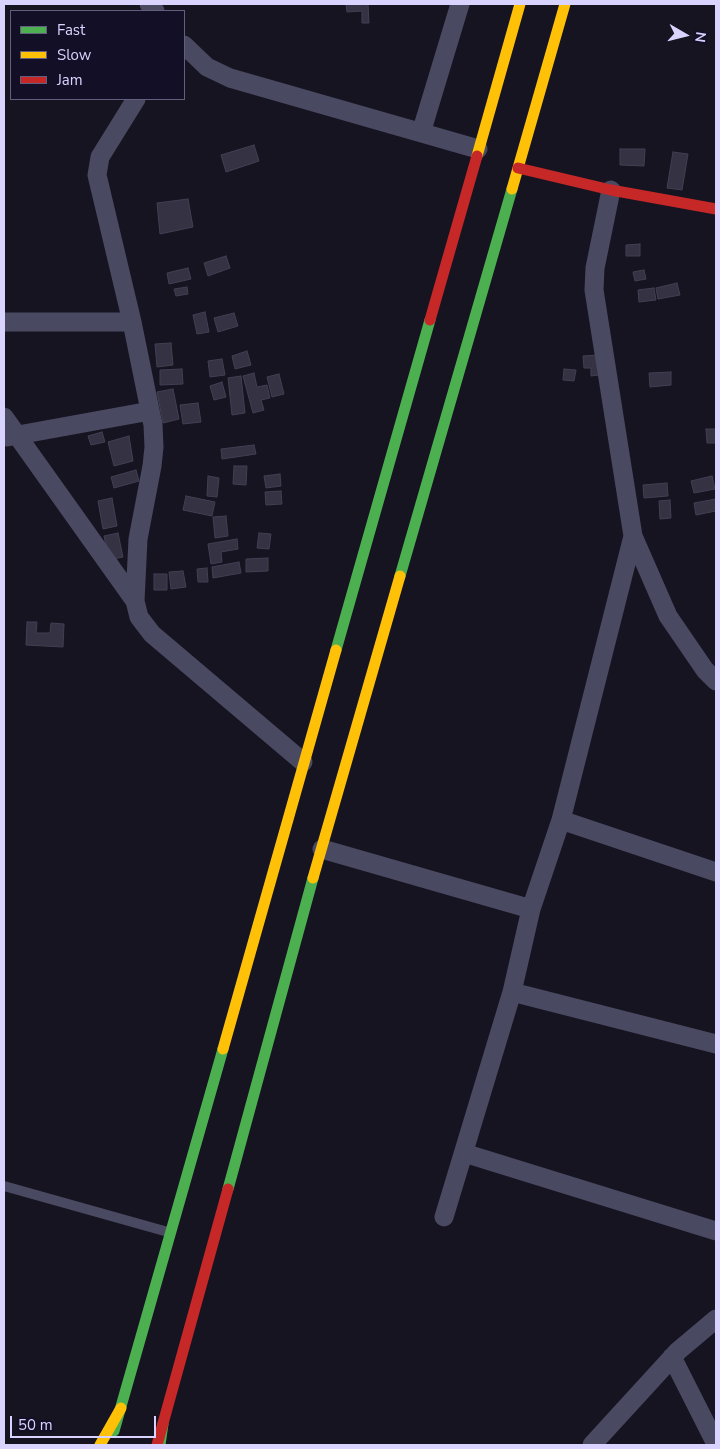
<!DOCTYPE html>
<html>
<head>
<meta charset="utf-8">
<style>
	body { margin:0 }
	#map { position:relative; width:720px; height:1449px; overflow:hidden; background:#161421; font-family:"Nunito Sans",sans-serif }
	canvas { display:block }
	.frame { position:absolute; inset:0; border:5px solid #d9d4ff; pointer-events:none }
	.legend { position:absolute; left:10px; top:10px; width:175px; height:90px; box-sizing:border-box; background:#130f26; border:1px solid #625e7d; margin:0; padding:6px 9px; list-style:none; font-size:15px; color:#d9d4ff }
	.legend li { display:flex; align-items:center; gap:10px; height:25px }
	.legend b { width:25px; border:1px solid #625e7d }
	.north { position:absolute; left:660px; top:10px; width:50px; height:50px; -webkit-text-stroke:4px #130f26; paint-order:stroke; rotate:98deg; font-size:14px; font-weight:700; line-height:20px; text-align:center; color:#d9d4ff }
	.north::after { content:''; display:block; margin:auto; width:18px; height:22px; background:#d9d4ff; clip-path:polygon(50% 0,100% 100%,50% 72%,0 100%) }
	.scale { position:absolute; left:10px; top:1416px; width:146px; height:22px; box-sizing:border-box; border:2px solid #d9d4ff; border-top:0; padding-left:6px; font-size:15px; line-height:18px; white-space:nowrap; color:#d9d4ff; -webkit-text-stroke:4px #130f26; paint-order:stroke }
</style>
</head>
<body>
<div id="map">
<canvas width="720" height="1449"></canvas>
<div class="frame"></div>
<ul class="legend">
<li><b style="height:6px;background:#4caf50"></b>Fast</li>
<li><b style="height:6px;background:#ffc107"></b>Slow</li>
<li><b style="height:6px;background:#c62828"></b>Jam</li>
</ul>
<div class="north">N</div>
<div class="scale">50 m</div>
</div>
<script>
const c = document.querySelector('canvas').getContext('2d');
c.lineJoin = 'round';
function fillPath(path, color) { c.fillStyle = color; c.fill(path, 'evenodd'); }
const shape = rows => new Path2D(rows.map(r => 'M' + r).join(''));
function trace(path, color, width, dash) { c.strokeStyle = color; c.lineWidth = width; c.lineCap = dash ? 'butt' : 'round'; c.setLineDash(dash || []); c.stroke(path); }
const building = shape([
	[346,4,368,4,369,23,362,23,362,11,347,12,346,4],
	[254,145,259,161,226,172,221,155,254,145],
	[620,149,645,149,644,166,620,165,620,149],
	[673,152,688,154,682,190,667,188,673,152],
	[188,199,193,227,160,234,157,203,188,199],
	[640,244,640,256,626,256,626,245,640,244],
	[226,256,230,268,208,276,204,263,226,256],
	[188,268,191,279,169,284,167,273,188,268],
	[644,270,646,279,635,281,633,272,644,270],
	[677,283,680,295,658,299,656,288,677,283],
	[187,287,188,294,176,296,174,289,187,287],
	[654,288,656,300,639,302,638,290,654,288],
	[205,312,209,332,197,334,193,315,205,312],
	[234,313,238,326,218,332,214,318,234,313],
	[171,343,173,365,157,367,155,344,171,343],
	[247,351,251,365,235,369,232,356,247,351],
	[598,355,599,375,591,376,591,368,584,368,583,356,598,355],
	[222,359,225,375,210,377,208,361,222,359],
	[182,369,183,384,160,385,160,370,182,369],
	[564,369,576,370,574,381,563,380,564,369],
	[671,372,671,385,650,387,649,373,671,372],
	[254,373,257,387,267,385,270,398,261,400,264,410,253,413,243,376,254,373],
	[279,374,284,394,272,397,267,377,279,374],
	[241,376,245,413,232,415,228,378,241,376],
	[222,382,226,397,214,400,210,386,222,382],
	[173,389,179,419,163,423,157,392,173,389],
	[198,403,201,422,183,424,180,405,198,403],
	[706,429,716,429,716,443,707,443,706,429],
	[102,432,105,442,91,445,88,436,102,432],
	[129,436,133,461,114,466,108,442,129,436],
	[254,445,256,454,222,459,221,449,254,445],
	[234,466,247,466,246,485,233,484,234,466],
	[136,470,139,481,114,488,111,477,136,470],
	[280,474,281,486,266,488,264,476,280,474],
	[208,476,219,478,217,497,207,496,208,476],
	[712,476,715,489,694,493,691,481,712,476],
	[667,483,668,496,644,498,643,485,667,483],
	[281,491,282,504,266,505,265,492,281,491],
	[186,496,215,502,212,516,183,510,186,496],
	[112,498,117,526,103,529,98,501,112,498],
	[716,499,716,511,696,515,694,503,716,499],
	[670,500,671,518,660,519,659,501,670,500],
	[226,516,228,536,215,538,213,517,226,516],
	[118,533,123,557,109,560,104,536,118,533],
	[259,533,271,534,269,549,257,548,259,533],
	[237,539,238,549,221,552,222,562,211,564,208,544,237,539],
	[268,558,268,571,246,572,246,559,268,558],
	[239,562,241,573,213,578,212,567,239,562],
	[207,568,208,582,198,582,197,569,207,568],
	[183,571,186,587,171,589,169,572,183,571],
	[154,574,167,574,167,590,154,590,154,574],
	[27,622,37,622,36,633,50,633,51,623,64,624,63,647,26,645,27,622]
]);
const lane = shape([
	[4,1186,168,1232]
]);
const street = shape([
	[149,4,155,11],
	[184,45,207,67,230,78,478,149],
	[136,99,100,157,97,175,132,322,153,425,154,447,152,466,138,539,135,601,139,617,152,634,303,762],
	[421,133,460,4],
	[611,190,595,268,594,290,633,536,668,616,705,670,716,681],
	[4,322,132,322],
	[4,417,135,601],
	[7,437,150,411],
	[561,820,716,872],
	[322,849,531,909],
	[512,992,716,1044],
	[464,1153,716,1231],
	[444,1217,512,992,531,909,561,820,633,536],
	[672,1357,716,1444],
	[592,1445,678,1351,716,1319]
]);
const fast = shape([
	[400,576,512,189],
	[336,650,430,320],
	[228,1189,313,878],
	[114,1431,223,1049],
	[160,1445,163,1424]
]);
const slow = shape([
	[477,156,520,4],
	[512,189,565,4],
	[313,878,400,576],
	[223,1049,336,650],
	[100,1445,121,1408]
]);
const jam = shape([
	[518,168,611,190,716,209],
	[430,320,477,156],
	[157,1445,228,1189]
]);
fillPath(building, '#343243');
trace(building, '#433f54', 1);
trace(lane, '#4a4962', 10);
trace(street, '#4a4962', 19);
trace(fast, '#4caf50', 11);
trace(slow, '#ffc107', 11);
trace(jam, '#c62828', 11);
</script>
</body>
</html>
